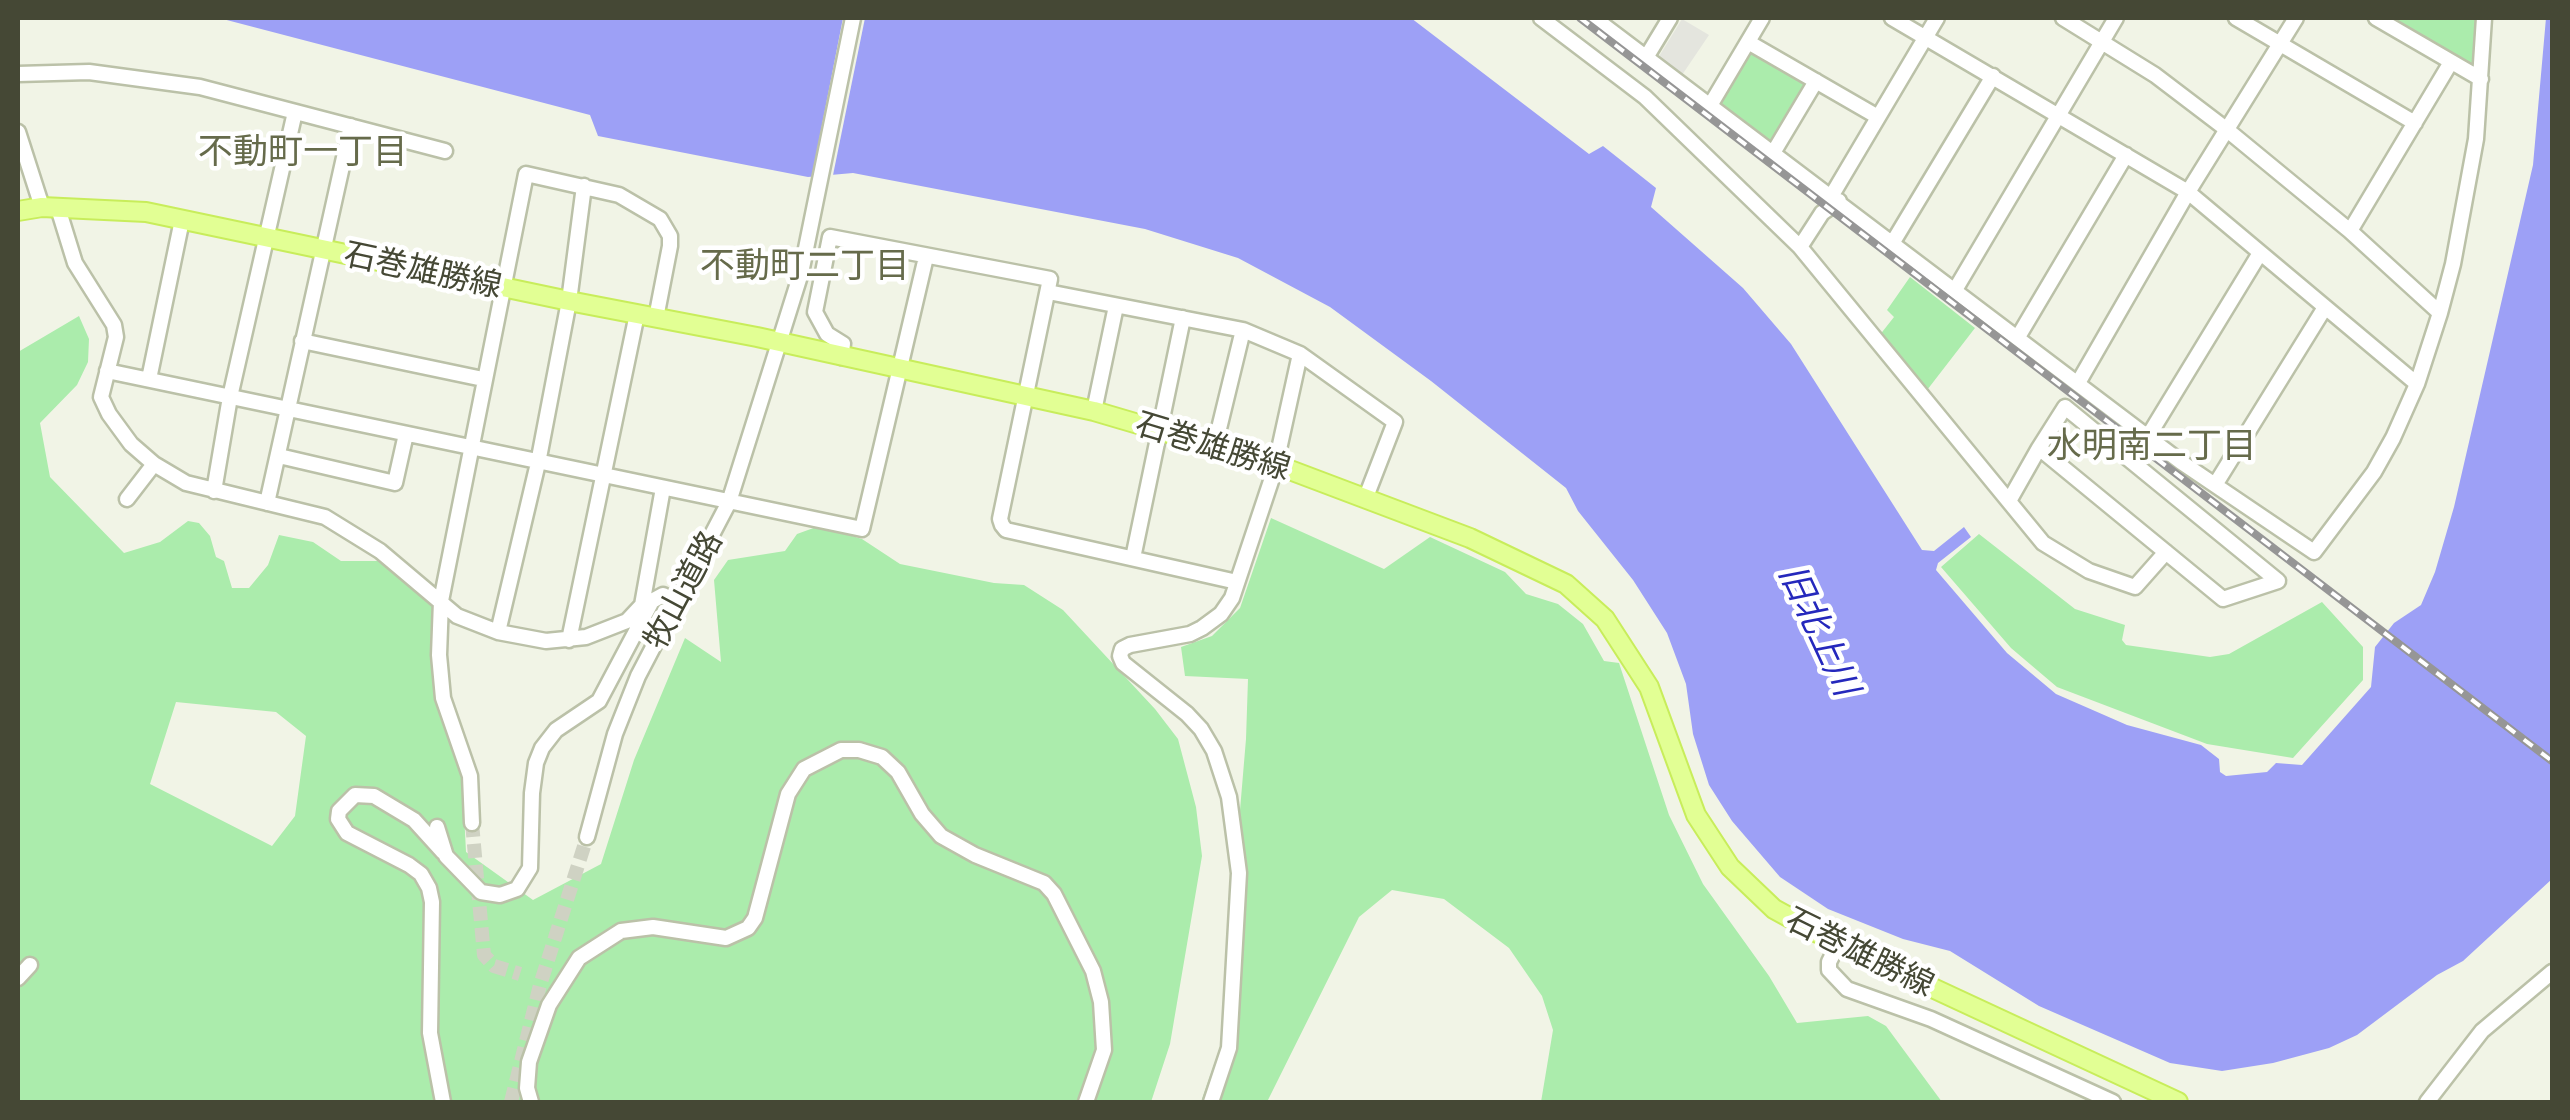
<!DOCTYPE html>
<html>
<head>
<meta charset="utf-8">
<style>
	body { margin:0 }
	#map { position:relative; width:2570px; height:1120px; overflow:hidden; background:#f1f4e6; font-family:Ubuntu,sans-serif }
	canvas { display:block }
	.frame { position:absolute; inset:0; border:20px solid #454835; pointer-events:none }
</style>
</head>
<body>
<div id="map">
<canvas width="2570" height="1120"></canvas>
<div class="frame"></div>
</div>
<script>
const c = document.querySelector('canvas').getContext('2d');
c.lineJoin = 'round';
function fillPath(path, color) { c.fillStyle = color; c.fill(path, 'evenodd'); }
const shape = rows => new Path2D(rows.map(r => 'M' + r).join(''));
function trace(path, color, width, dash) { c.strokeStyle = color; c.lineWidth = width; c.lineCap = dash ? 'butt' : 'round'; c.setLineDash(dash || []); c.stroke(path); }
function label(font, color, halo, rows, align = 'center') {
  c.font = font + ' Ubuntu,"Noto Sans JP",sans-serif'; c.lineWidth = 9; c.setLineDash([]); c.textBaseline = 'middle'; c.strokeStyle = halo; c.fillStyle = color; for (const [text, x, y, turn = 0] of rows) {
    c.save(); c.translate(x, y); c.rotate((+turn || 0) * Math.PI / 180); c.textAlign = isNaN(turn) ? turn : align; if (halo) c.strokeText(text, 0, 0); c.fillText(text, 0, 0); c.restore();
  }
}
const green = shape([
	[2388,18,2480,18,2476,71],
	[1752,46,1810,83,1774,145,1717,104],
	[1910,277,1975,328,1924,394,1879,336,1894,317,1887,310],
	[79,316,89,339,88,362,77,385,40,423,50,477,124,553,160,542,188,521,199,523,210,536,216,557,224,561,232,588,249,588,268,565,279,535,313,542,341,561,378,561,434,606,433,671,440,717,462,773,466,852,533,900,601,864,634,760,685,638,721,662,714,580,728,560,785,551,797,534,819,526,862,539,900,564,994,583,1024,585,1063,610,1155,709,1178,739,1196,807,1202,856,1170,1044,1151,1102,18,1102,18,352],
	[176,702,276,712,306,736,295,816,272,846,150,784],
	[1271,518,1384,569,1430,537,1505,572,1526,594,1558,604,1583,624,1604,661,1619,663,1669,815,1703,884,1769,976,1797,1023,1868,1016,1886,1026,1942,1102,1541,1102,1553,1030,1542,996,1509,948,1444,899,1392,890,1359,917,1267,1102,1201,1102,1220,1047,1246,739,1248,679,1185,676,1181,647,1212,636,1240,608],
	[1979,534,2075,609,2125,625,2122,640,2126,645,2210,657,2229,654,2322,602,2363,647,2363,680,2293,758,2207,744,2057,687,2011,648,1941,567]
]);
const parking = shape([
	[1682,19,1709,35,1682,75,1658,58]
]);
const water = shape([
	[219,18,1411,18,1589,154,1603,146,1656,188,1651,207,1743,288,1791,344,1922,550,1934,551,1964,527,1971,537,1938,563,1936,570,2007,653,2056,694,2127,725,2201,745,2219,759,2220,772,2226,776,2267,772,2276,763,2302,765,2371,687,2375,647,2394,623,2421,605,2435,572,2454,507,2533,165,2546,18,2552,18,2552,879,2463,961,2437,975,2357,1035,2329,1048,2273,1063,2222,1071,2170,1063,2039,1006,1950,951,1903,939,1828,909,1780,877,1732,821,1709,785,1693,734,1686,684,1667,633,1633,580,1578,511,1566,488,1431,381,1330,307,1238,258,1145,229,853,173,808,177,598,136,590,115]
]);
const pier = shape([
	[843,18,865,18,832,180,811,181]
]);
const minorTunnel = shape([
	[472,823,484,955,494,966,520,974],
	[511,1102,540,985,587,837]
]);
const minor = shape([
	[1541,18,1645,97,1800,247,2043,543,2089,571,2135,587,2166,552],
	[1594,18,2181,462,2314,552,2374,472,2393,438,2417,384,2440,313,2453,264,2476,139,2484,18],
	[1892,18,2188,192,2417,384],
	[2063,18,2155,75,2226,129,2350,231,2440,313],
	[2236,18,2415,123],
	[2376,18,2481,79],
	[1748,42,1878,117],
	[1647,56,1670,18],
	[18,74,89,72,200,87,445,151],
	[1711,104,1762,18],
	[18,132,42,207],
	[1773,153,1816,81],
	[1832,195,1937,18],
	[58,208,75,263,114,325,116,337,101,397,109,414,131,444,154,464,186,483,325,517,380,551,457,616,498,632,546,641,586,637,627,621,642,605,663,488],
	[2350,231,2451,62],
	[1893,242,1993,76],
	[1800,247,1822,213,1839,201],
	[1955,290,2116,18],
	[1048,292,1243,330,1300,354,1395,422,1366,497],
	[2018,337,2126,155],
	[302,341,483,379],
	[841,357,843,344,827,334,815,312,830,237,1050,279,1000,519,1002,525,1006,530,1237,582],
	[107,371,862,529,926,257],
	[149,379,182,220],
	[2078,383,2188,192,2296,18],
	[1094,411,1116,306],
	[2149,435,2260,253],
	[1215,445,1243,330],
	[279,456,395,483,406,434],
	[2215,485,2324,309],
	[214,491,230,397,295,112],
	[127,499,154,464],
	[2009,501,2039,448,2065,407,2278,581,2223,599,2039,448],
	[267,503,351,126],
	[1133,558,1183,318],
	[498,632,538,463,569,301,584,186],
	[569,640,637,314],
	[472,823,470,776,443,698,439,655,441,601,526,174,619,195,660,219,670,236,670,246,656,318],
	[437,827,446,856,481,892,500,895,517,889,530,868,532,793,536,763,542,748,556,730,599,701,652,601,663,595,678,603],
	[587,837,615,734,638,676,729,502,801,273,853,18],
	[443,852,414,820,374,796,355,795,339,811,338,819,347,833,409,865,421,874,429,888,432,902,430,1033,443,1102],
	[1838,944,1829,962,1829,970,1847,989,1931,1019,2113,1102],
	[18,978,30,965],
	[531,1102,527,1088,529,1062,549,1005,579,958,621,931,653,927,726,938,748,928,755,918,788,794,804,769,841,750,859,750,882,757,898,772,922,814,941,836,975,855,1044,883,1054,894,1093,971,1101,1002,1104,1050,1086,1102],
	[1211,1102,1229,1048,1239,873,1229,797,1214,751,1201,729,1187,714,1123,663,1120,656,1122,649,1130,645,1190,634,1202,628,1221,614,1232,598,1274,472,1300,354],
	[2427,1102,2482,1031,2552,972]
]);
const major = shape([
	[18,211,42,207,146,212,569,301,757,337,1094,411,1274,464,1470,538,1566,584,1605,619,1649,687,1696,815,1730,867,1774,909,1838,944,2178,1102]
]);
const rail = shape([
	[1580,18,2552,761]
]);
const streetNames = [
	["石巻雄勝線",423,270,12],
	["石巻雄勝線",1213,446,17],
	["牧山道路",683,590,-62],
	["石巻雄勝線",1860,952,26]
];
const neighbourhoodNames = [
	["不動町一丁目",303,151],
	["不動町二丁目",805,265],
	["水明南二丁目",2152,445]
];
const waterNames = [
	["旧北上川",1819,630,65]
];
fillPath(green, '#abecac');
fillPath(parking, '#e4e5de');
fillPath(water, '#9da0f6');
fillPath(pier, '#f1f4e6');
trace(minorTunnel, '#cfd2c3', 14, [14, 7]);
trace(minor, '#bbc1a8', 19);
trace(major, '#c8ed5b', 22);
trace(minor, '#fff', 14);
trace(major, '#e2ff94', 18);
trace(rail, '#969696', 8);
trace(rail, '#fff', 4, [11]);
label('32px', '#454835', '#fff', streetNames);
label('35px', '#666b4b', '#fff', neighbourhoodNames);
label('italic 35px', '#2528bc', '#fff', waterNames);
</script>
</body>
</html>
